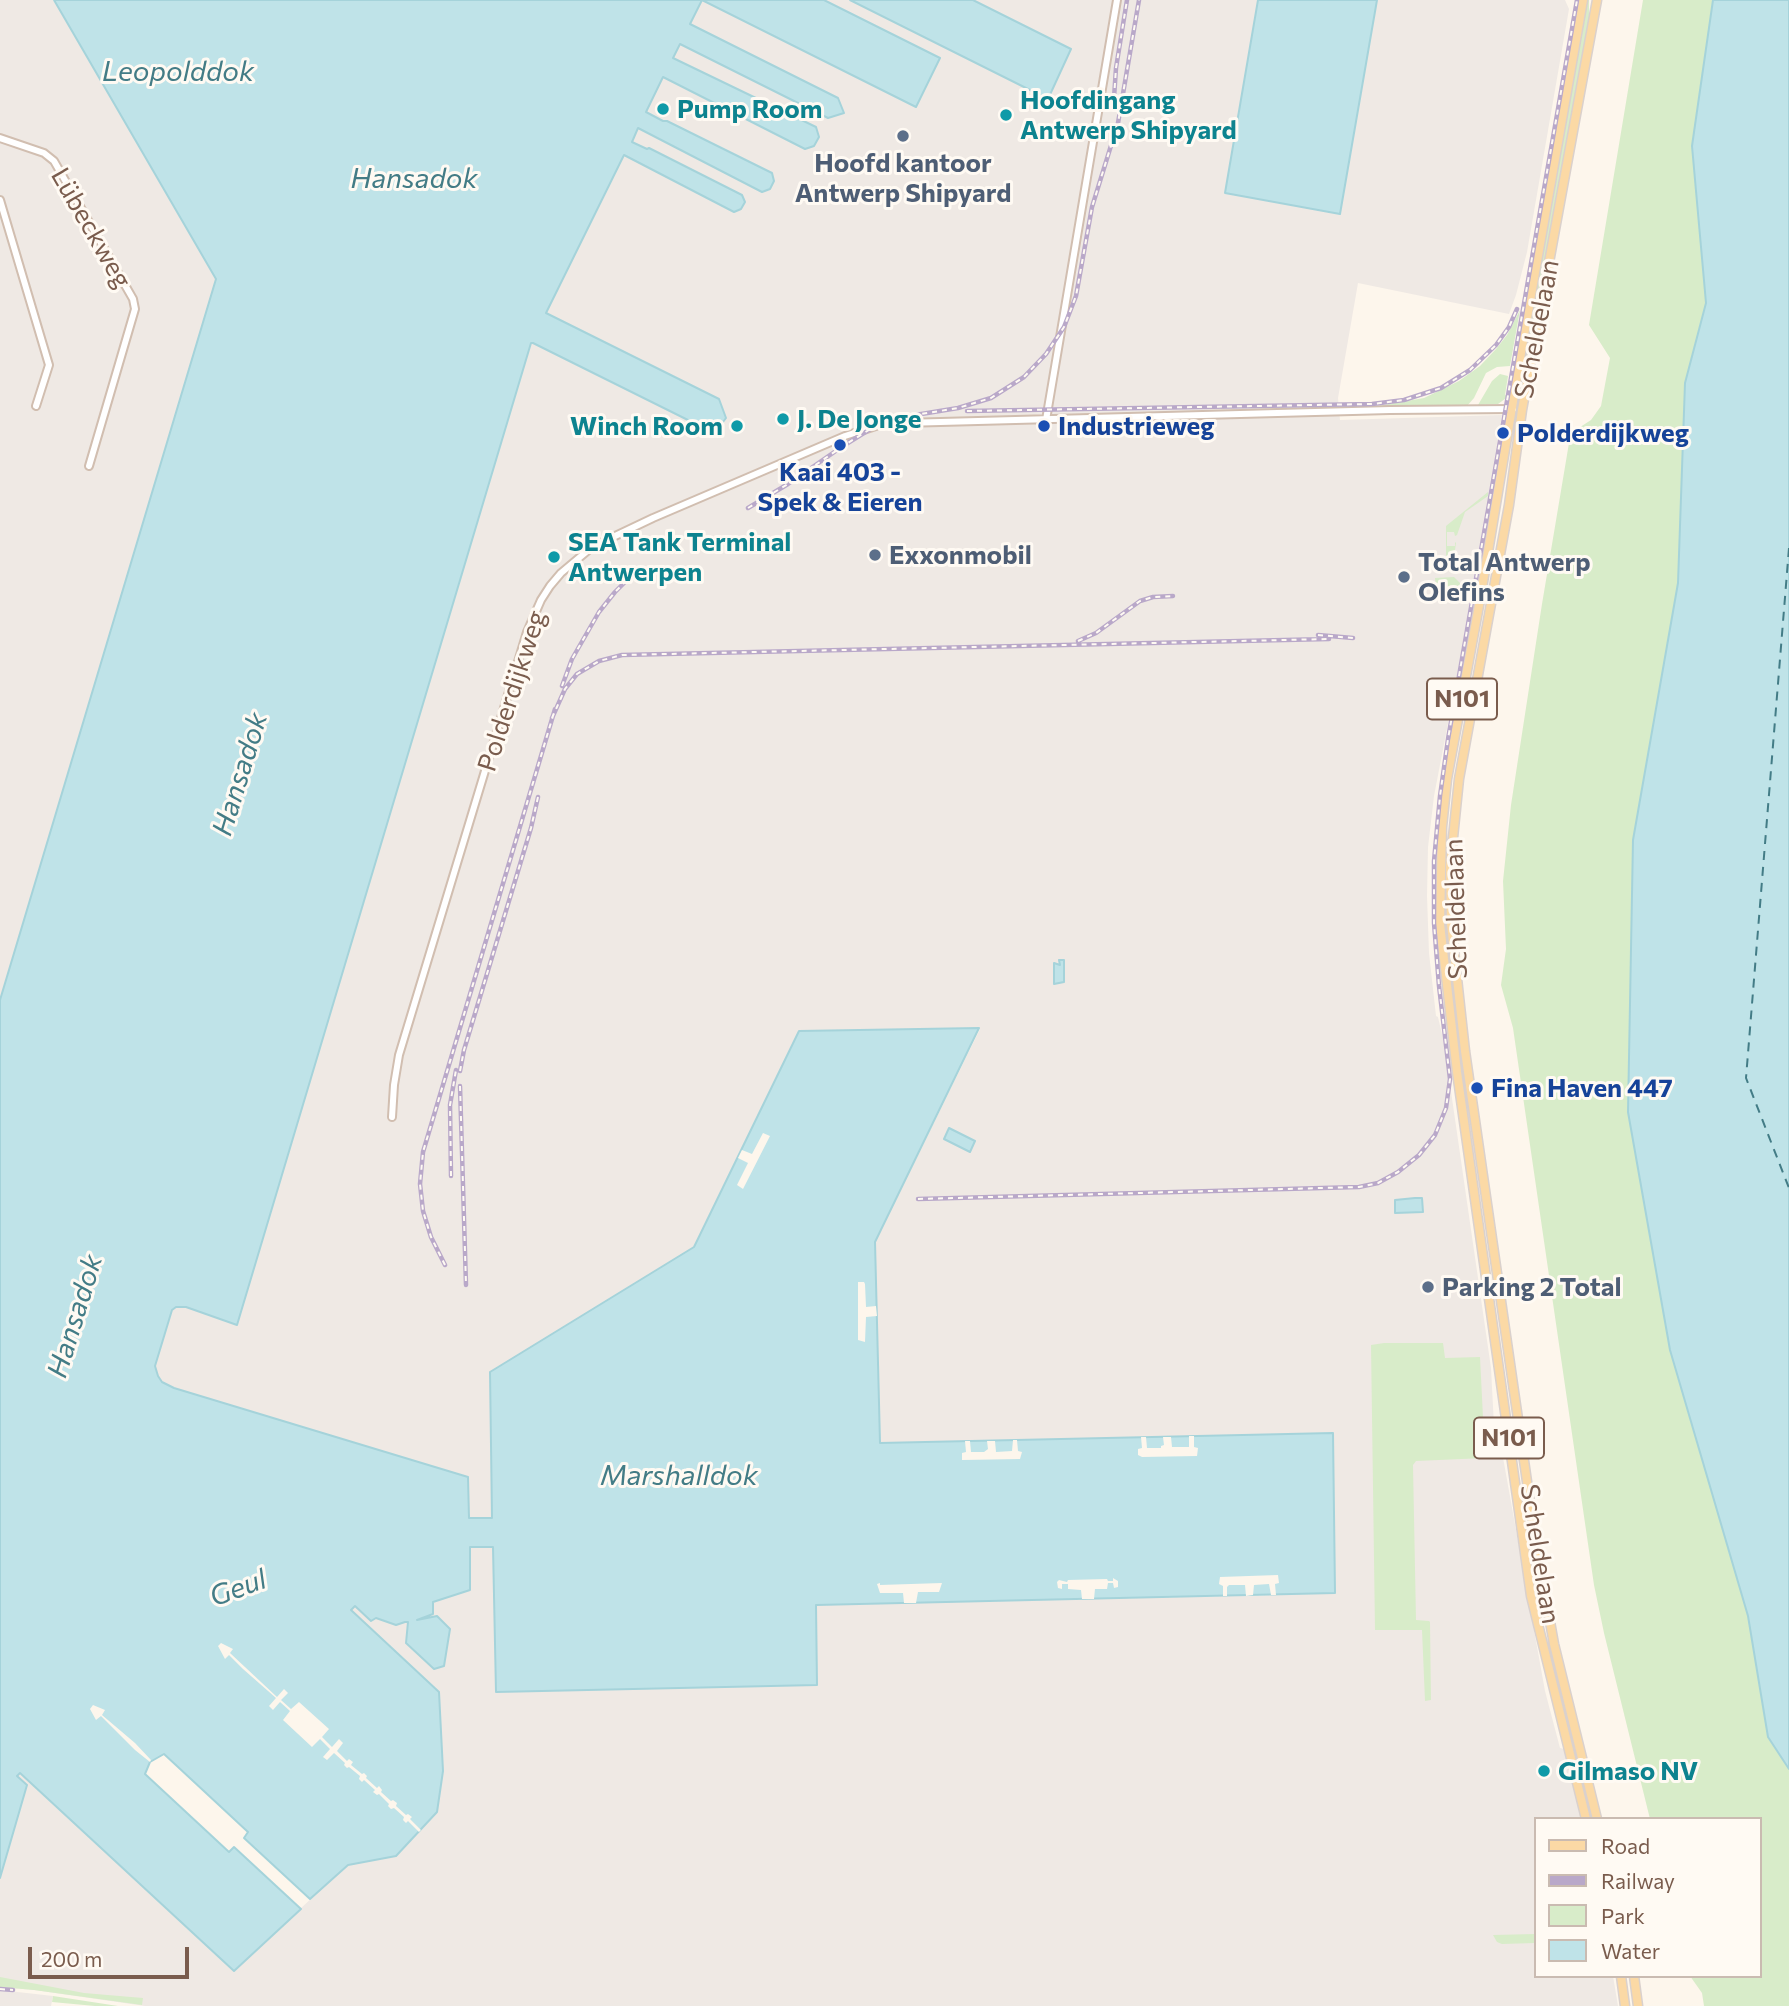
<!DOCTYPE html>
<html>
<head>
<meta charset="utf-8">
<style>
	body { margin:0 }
	#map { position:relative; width:1789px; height:2006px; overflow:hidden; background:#fdf6ec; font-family:Commissioner,sans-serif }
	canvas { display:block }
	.legend { position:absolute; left:1534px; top:1817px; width:228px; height:161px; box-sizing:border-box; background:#fffaf3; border:2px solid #cabbb1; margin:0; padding:9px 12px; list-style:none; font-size:21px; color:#7a5c4d }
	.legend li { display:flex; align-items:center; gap:14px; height:35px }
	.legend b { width:35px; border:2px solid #cabbb1 }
	.scale { position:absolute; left:28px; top:1947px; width:161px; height:32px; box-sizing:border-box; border:4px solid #7a5c4d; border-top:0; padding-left:9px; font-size:21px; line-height:24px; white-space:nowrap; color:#7a5c4d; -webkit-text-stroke:5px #fffaf3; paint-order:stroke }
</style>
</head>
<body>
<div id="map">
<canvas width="1789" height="2006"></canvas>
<ul class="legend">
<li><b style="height:9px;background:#fbd9a5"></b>Road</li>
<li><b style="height:9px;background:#b9a8c9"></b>Railway</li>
<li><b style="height:19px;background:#d8ecc9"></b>Park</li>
<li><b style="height:19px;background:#bfe3e8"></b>Water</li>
</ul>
<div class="scale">200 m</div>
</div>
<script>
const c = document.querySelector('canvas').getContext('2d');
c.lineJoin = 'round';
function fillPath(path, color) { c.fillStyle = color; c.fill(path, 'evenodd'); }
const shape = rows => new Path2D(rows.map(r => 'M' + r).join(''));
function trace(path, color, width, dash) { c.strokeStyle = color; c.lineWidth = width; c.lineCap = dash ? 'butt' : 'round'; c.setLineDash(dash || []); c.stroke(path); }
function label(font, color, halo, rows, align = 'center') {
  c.font = font + ' Commissioner,sans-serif'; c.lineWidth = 6; c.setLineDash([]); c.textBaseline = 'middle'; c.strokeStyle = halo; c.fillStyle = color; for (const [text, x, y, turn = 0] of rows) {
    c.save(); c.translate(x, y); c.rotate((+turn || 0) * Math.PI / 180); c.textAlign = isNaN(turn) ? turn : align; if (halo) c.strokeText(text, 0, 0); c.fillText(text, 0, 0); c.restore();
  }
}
const industrial = shape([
	[0,0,54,0,216,278,0,1000],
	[702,0,1258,0,1225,193,1339,214,1377,0,1565,0,1569,9,1527,252,1516,295,1509,314,1358,283,1338,398,1340,420,1502,415,1454,692,1434,796,1428,847,1427,896,1429,953,1436,1016,1438,1017,1444,1043,1491,1368,1495,1445,1502,1452,1545,1691,1560,1748,1564,1749,1581,1819,1535,1819,1535,1976,1613,1976,1618,2006,145,2006,34,1990,0,1987,0,1878,27,1786,17,1775,20,1772,234,1971,347,1865,396,1856,439,1692,351,1610,355,1606,371,1620,432,1610,432,1602,465,1591,470,1547,493,1546,496,1692,817,1685,815,1605,1276,1595,1332,1463,1332,1433,880,1443,875,1242,980,1029,800,1032,694,1247,490,1372,493,1518,469,1519,468,1477,174,1388,166,1386,158,1376,155,1366,172,1310,177,1307,186,1307,237,1324,531,343],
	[0,1990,53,1996,51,2006,0,2006]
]);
const green = shape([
	[1587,0,1589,0,1589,17,1521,396,1518,394],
	[1643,0,1713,0,1692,146,1706,303,1685,383,1678,583,1628,1112,1670,1350,1748,1616,1768,1736,1789,1769,1789,2006,1704,2006,1702,1993,1690,1976,1759,1976,1759,1819,1650,1819,1604,1633,1594,1585,1513,1028,1501,985,1506,949,1503,881,1511,805,1542,604,1570,437,1571,433,1591,420,1601,406,1610,358,1589,325],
	[1520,310,1510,366,1497,367,1486,373,1474,398,1467,406,1372,407,1424,398,1459,381,1480,366,1496,349,1507,335],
	[1500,374,1508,376,1505,395,1509,396,1498,404,1478,405,1492,381],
	[1488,492,1488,496,1465,512,1457,535,1455,536,1454,532,1447,532,1447,546,1455,546,1455,542,1456,543,1454,557,1448,568,1435,570,1435,561,1438,557,1446,557,1446,526],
	[1454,577,1460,583,1460,594,1443,595,1443,588,1436,588,1435,578],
	[1384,1343,1443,1343,1445,1358,1480,1357,1485,1458,1416,1461,1413,1465,1416,1620,1429,1621,1430,1622,1431,1700,1425,1701,1422,1630,1375,1630,1371,1345],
	[1535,1934,1535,1943,1502,1944,1497,1942,1493,1935],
	[0,1977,84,1993,143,1998,142,2005,34,1990,0,1987],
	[53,1996,118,2006,95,2006,52,2002]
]);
const water = shape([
	[54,0,824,0,940,58,916,107,702,0,690,24,838,98,844,113,828,118,680,44,673,58,816,127,819,137,814,146,805,149,663,77,646,112,663,121,667,121,772,173,774,181,770,189,762,192,638,128,632,142,647,149,649,148,742,195,745,202,741,209,734,212,624,155,546,313,719,399,726,418,723,422,704,428,533,343,531,343,237,1325,186,1307,176,1307,172,1310,155,1366,158,1376,162,1382,174,1388,468,1477,469,1518,492,1518,490,1372,694,1247,799,1031,979,1028,875,1242,880,1443,1333,1433,1335,1593,816,1605,817,1685,496,1692,493,1547,470,1547,470,1590,433,1602,433,1614,417,1620,437,1616,450,1629,444,1666,434,1669,406,1643,408,1622,405,1622,396,1625,376,1618,371,1621,355,1606,351,1610,439,1692,443,1771,437,1812,396,1856,348,1865,310,1899,244,1838,248,1832,164,1754,150,1762,145,1774,229,1852,234,1847,301,1909,234,1971,20,1773,17,1776,27,1785,0,1878,0,1000,216,279,54,0],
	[850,0,973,0,1071,49,1048,99,850,0],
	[1258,0,1377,0,1340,214,1225,193,1258,0],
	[1713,0,1789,0,1789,1769,1768,1737,1748,1616,1670,1350,1628,1112,1633,840,1678,583,1685,383,1706,303,1692,146,1713,0],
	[1059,960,1064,960,1064,982,1054,984,1054,963,1060,965,1059,960],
	[949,1128,975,1141,970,1152,944,1139,949,1128],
	[1415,1198,1422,1198,1423,1212,1395,1213,1395,1200,1415,1198]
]);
const pier = shape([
	[763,1133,770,1136,743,1189,737,1185,748,1163,738,1158,742,1150,752,1154],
	[858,1282,864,1282,865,1284,866,1307,876,1306,877,1316,866,1317,865,1342,858,1340],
	[1189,1436,1194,1436,1194,1447,1198,1448,1197,1456,1142,1457,1138,1455,1138,1449,1142,1448,1141,1437,1146,1437,1147,1448,1161,1448,1161,1446,1164,1445,1163,1437,1171,1437,1172,1447,1189,1447],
	[1013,1440,1017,1440,1018,1451,1022,1452,1020,1459,962,1460,962,1453,966,1452,965,1441,970,1441,971,1452,984,1452,988,1449,987,1441,995,1441,996,1452,1012,1451],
	[1278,1575,1279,1583,1275,1584,1276,1595,1271,1595,1269,1584,1254,1585,1253,1595,1246,1596,1245,1585,1229,1585,1227,1587,1227,1596,1223,1596,1223,1586,1219,1584,1220,1577],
	[1113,1578,1118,1581,1118,1587,1114,1588,1113,1583,1108,1583,1107,1589,1095,1589,1094,1599,1082,1599,1081,1590,1068,1589,1068,1584,1062,1584,1062,1589,1058,1588,1057,1582,1059,1580,1067,1582,1068,1580,1107,1579,1108,1581,1113,1581],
	[880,1583,880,1585,942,1583,939,1592,918,1592,916,1603,904,1603,903,1593,880,1593,877,1584],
	[221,1643,233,1649,230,1653,277,1697,284,1689,288,1693,281,1700,291,1709,299,1702,329,1729,322,1737,332,1747,339,1739,343,1743,337,1751,347,1761,349,1759,353,1762,351,1765,362,1774,364,1773,367,1776,366,1778,377,1788,379,1786,382,1790,381,1792,391,1801,393,1800,397,1803,396,1806,406,1815,408,1814,412,1817,410,1819,421,1830,419,1832,408,1821,406,1823,403,1820,404,1817,394,1808,391,1809,388,1806,389,1804,379,1794,377,1795,373,1792,375,1790,364,1780,362,1782,359,1779,360,1776,349,1767,347,1768,344,1765,345,1763,334,1753,327,1760,323,1757,330,1749,320,1739,312,1747,283,1720,290,1711,280,1702,273,1710,269,1706,276,1698,243,1669,229,1655,225,1659,218,1646],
	[93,1705,105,1710,102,1715,135,1743,151,1760,150,1762,135,1750,101,1716,96,1720,90,1709]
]);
const ferry = shape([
	[1789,548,1746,1078,1789,1188]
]);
const minor = shape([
	[0,138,44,153,54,161,133,299,135,309,89,466],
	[0,200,49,365,36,406],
	[1046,420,1117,0],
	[392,1117,394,1085,399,1055,527,632,541,600,550,586,561,573,592,547,653,518,845,436,879,425,903,423,1390,410,1513,409]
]);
const major = shape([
	[1583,0,1524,335,1480,600,1447,779,1442,827,1440,924,1457,1072,1531,1596,1586,1819],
	[1597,0,1522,410,1509,505,1459,779,1450,867,1451,924,1465,1051,1536,1544,1554,1644,1597,1819],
	[1621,1976,1625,2006],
	[1634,1976,1638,2006]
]);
const rail = shape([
	[1114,98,1116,68,1127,0],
	[967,411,1372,404,1404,400,1441,388,1470,370,1496,345,1509,327,1517,309],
	[748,508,788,484,843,446,872,428,903,417,958,408,991,398,1024,377,1046,354,1064,327,1076,296,1092,207,1118,123,1139,0],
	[1318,635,1353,638],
	[1078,641,1096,633,1140,601,1153,597,1173,596],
	[562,686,572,659,599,612,615,592,630,577],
	[552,718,565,689,577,674,599,661,622,655,1329,639],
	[460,1071,464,1050,531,828,538,797],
	[460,1086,466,1285],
	[451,1176,450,1105,456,1070],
	[918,1199,1359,1187,1378,1183,1398,1172,1419,1155,1435,1135,1446,1108,1450,1079,1439,986,1434,923,1434,861,1440,796,1448,739,1577,0],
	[445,1265,431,1237,423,1211,420,1184,423,1152,555,709],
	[0,1989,13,1990]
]);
const markers = [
	[663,109,7,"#0f9aa8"],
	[1006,115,7,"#0f9aa8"],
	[903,136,7,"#5c6f8a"],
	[783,419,7,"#0f9aa8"],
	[737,426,7,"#0f9aa8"],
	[1044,426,7,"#1a4fb4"],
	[1503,433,7,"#1a4fb4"],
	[840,445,7,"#1a4fb4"],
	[875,555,7,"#5c6f8a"],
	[554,557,7,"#0f9aa8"],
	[1404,577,7,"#5c6f8a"],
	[1477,1088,7,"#1a4fb4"],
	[1428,1287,7,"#5c6f8a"],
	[1544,1771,7,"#0f9aa8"]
];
const shields = [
	[1462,699,70],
	[1509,1438,70]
];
const shieldNames = [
	["N101",1462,699],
	["N101",1509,1438]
];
const cultureNames = [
	["Hoofdingang",1020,100],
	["Antwerp Shipyard",1020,130],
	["Pump Room",677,109],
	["J. De Jonge",797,419],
	["Winch Room",723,426,"right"],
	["SEA Tank Terminal",568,542],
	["Antwerpen",568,572],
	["Gilmaso NV",1558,1771]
];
const serviceNames = [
	["Hoofd kantoor",903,163,"center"],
	["Antwerp Shipyard",903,193,"center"],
	["Exxonmobil",889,555],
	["Total Antwerp",1418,562],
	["Olefins",1418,592],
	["Parking 2 Total",1442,1287]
];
const streetNames = [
	["Lübeckweg",91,228,60],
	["Scheldelaan",1537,329,-79],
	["Polderdijkweg",512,691,-72],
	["Scheldelaan",1456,909,-92],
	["Scheldelaan",1540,1554,81]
];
const transitNames = [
	["Industrieweg",1058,426],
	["Polderdijkweg",1517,433],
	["Kaai 403 -",840,472,"center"],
	["Spek & Eieren",840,502,"center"],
	["Fina Haven 447",1491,1088]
];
const waterNames = [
	["Leopolddok",178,72],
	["Hansadok",414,179],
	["Hansadok",240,774,-73],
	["Hansadok",75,1316,-73],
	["Marshalldok",679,1476],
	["Geul",238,1588,-20]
];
fillPath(industrial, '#efe9e4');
fillPath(green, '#d8ecc9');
fillPath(water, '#bfe3e8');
trace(water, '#a5d3da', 2);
fillPath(pier, '#fdf6ec');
trace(ferry, '#437c86', 2, [9, 7]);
trace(minor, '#d1beb0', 10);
trace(major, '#dad1cd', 11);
trace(minor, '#fff', 6);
trace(major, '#fbd9a5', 8);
trace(rail, '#b9a8c9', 4.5);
trace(rail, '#fffaf3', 2, [5]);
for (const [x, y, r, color] of markers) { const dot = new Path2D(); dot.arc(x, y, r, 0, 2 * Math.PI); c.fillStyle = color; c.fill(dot); trace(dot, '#fffaf3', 2.5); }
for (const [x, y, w] of shields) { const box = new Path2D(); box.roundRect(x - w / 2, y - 20.5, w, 41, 5); c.fillStyle = '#fffaf3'; c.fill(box); trace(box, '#7a5c4d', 2); }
label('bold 24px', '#7a5c4d', null, shieldNames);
label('bold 26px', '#0d838f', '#fffaf3', cultureNames, 'left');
label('bold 26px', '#4e5e75', '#fffaf3', serviceNames, 'left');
label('26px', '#7a5c4d', '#fffaf3', streetNames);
label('bold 26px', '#164399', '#fffaf3', transitNames, 'left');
label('italic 28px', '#437c86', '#fffaf3', waterNames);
</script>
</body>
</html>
